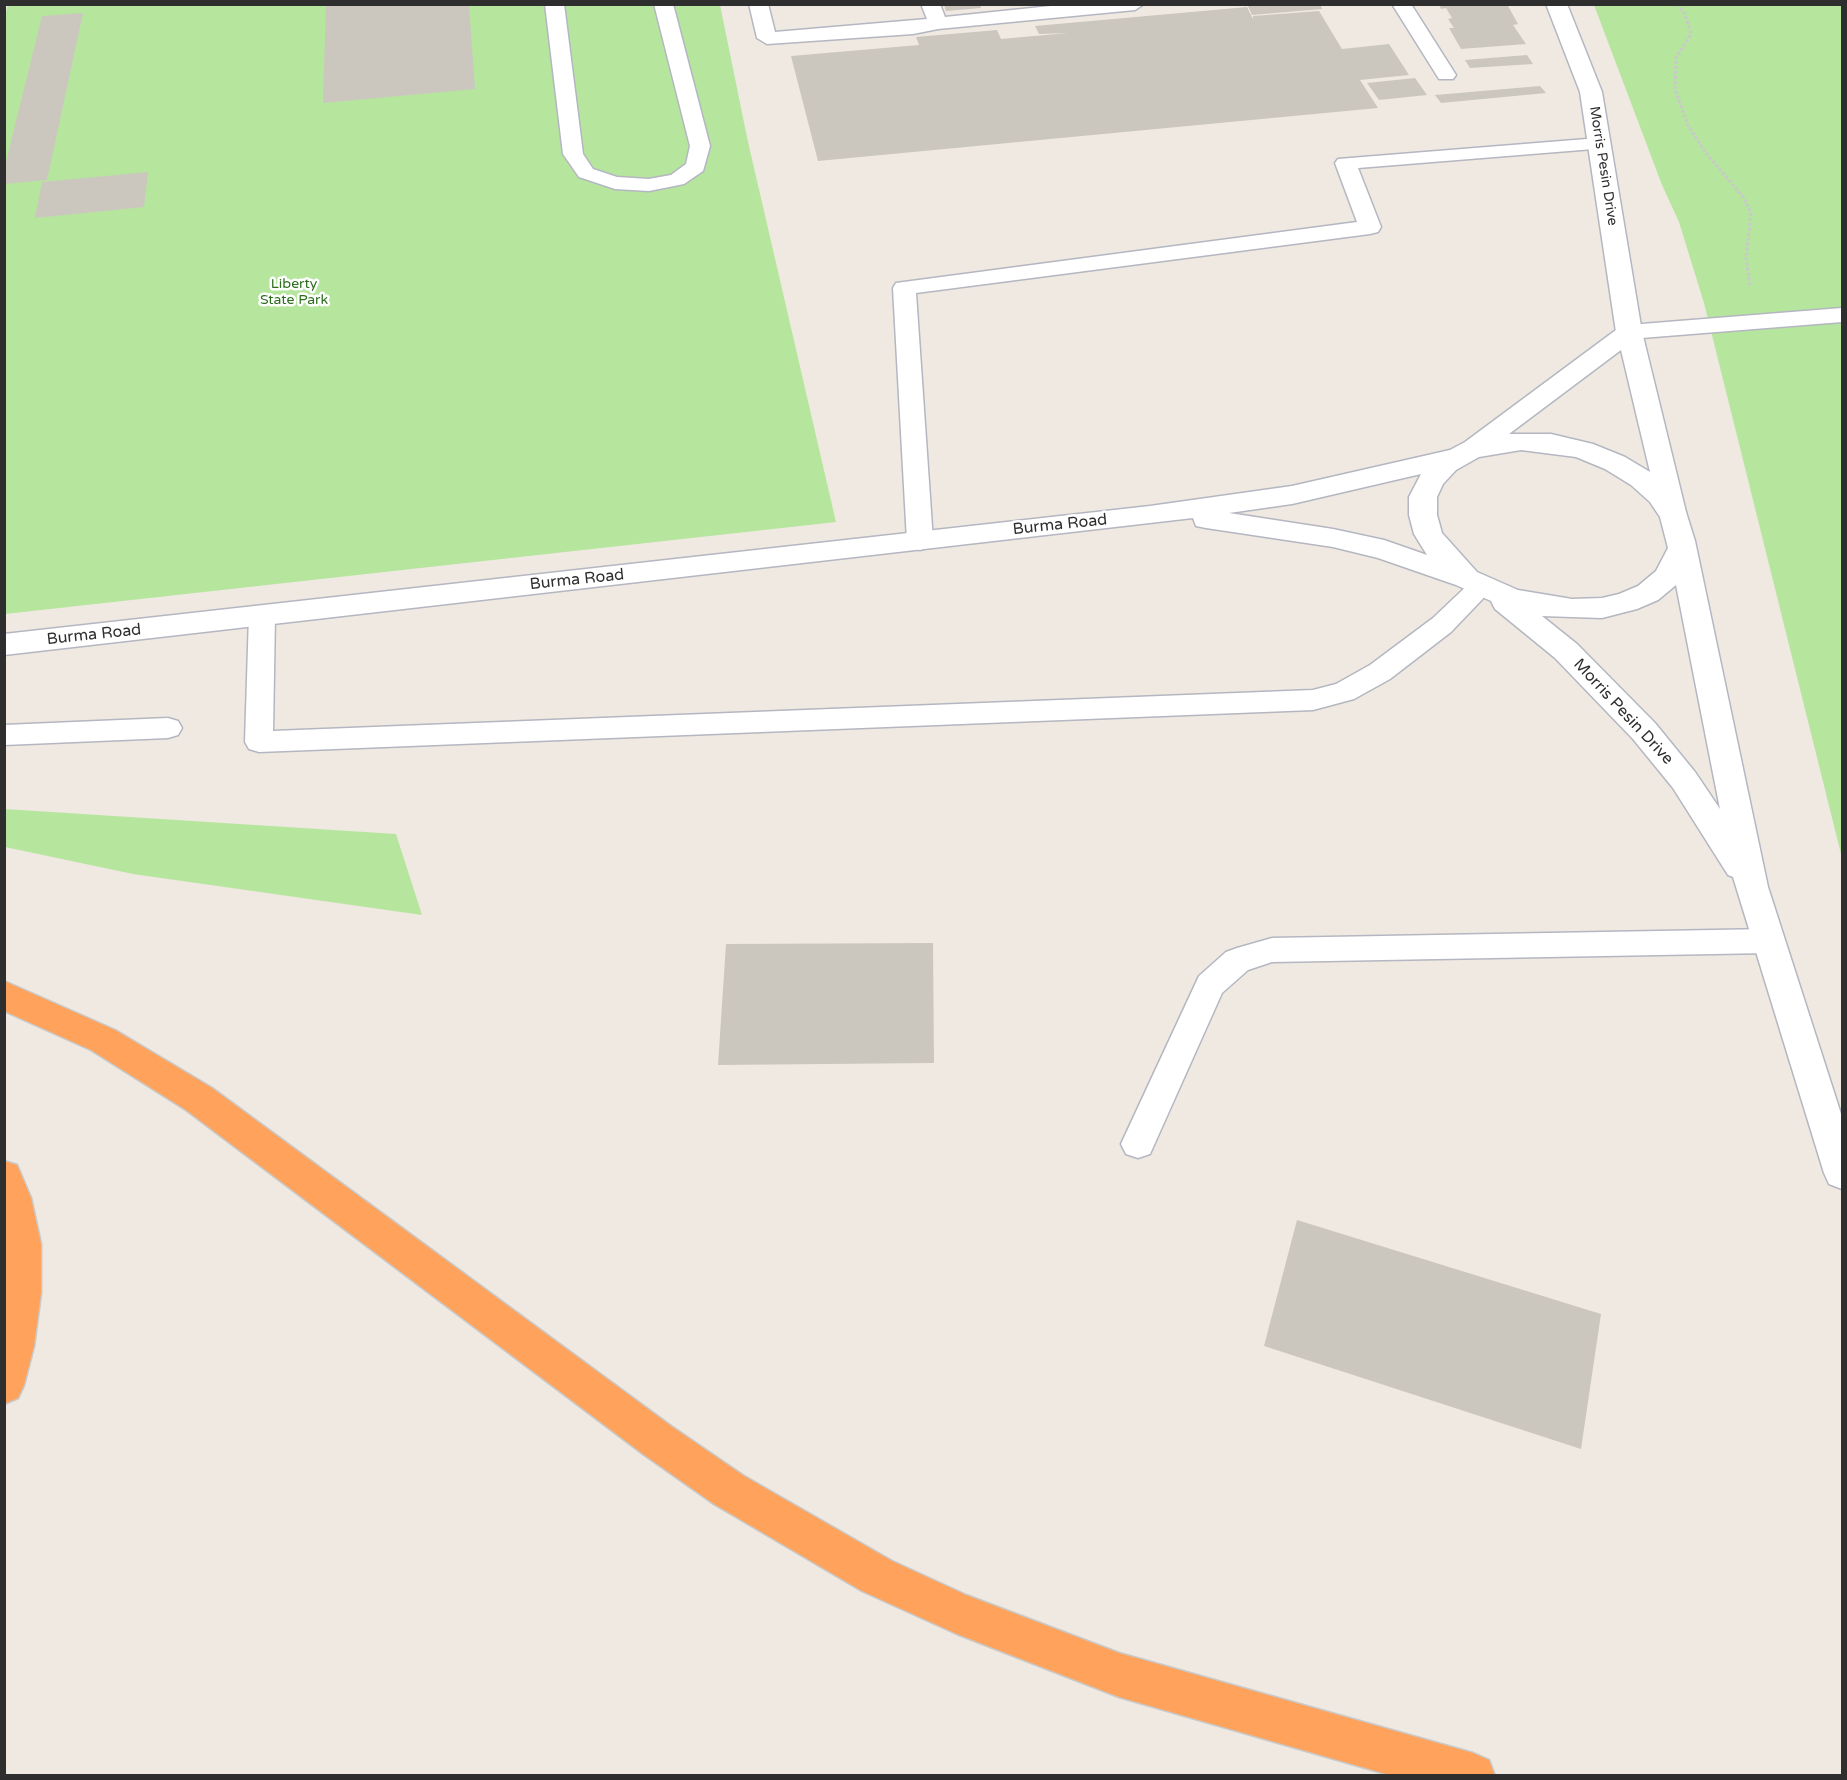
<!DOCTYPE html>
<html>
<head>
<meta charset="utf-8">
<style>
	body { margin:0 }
	#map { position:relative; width:1847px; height:1780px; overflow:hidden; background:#efe9e1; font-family:"Varela Round",sans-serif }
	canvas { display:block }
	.frame { position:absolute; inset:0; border:6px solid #2e2e2e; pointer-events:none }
</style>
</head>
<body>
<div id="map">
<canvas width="1847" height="1780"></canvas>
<div class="frame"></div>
</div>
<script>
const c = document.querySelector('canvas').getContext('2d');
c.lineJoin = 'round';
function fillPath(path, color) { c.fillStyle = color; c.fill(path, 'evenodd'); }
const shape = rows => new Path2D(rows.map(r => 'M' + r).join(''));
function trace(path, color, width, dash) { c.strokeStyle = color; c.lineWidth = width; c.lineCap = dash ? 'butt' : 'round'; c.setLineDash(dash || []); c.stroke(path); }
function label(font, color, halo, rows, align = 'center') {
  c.font = font + ' "Varela Round",sans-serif'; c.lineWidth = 5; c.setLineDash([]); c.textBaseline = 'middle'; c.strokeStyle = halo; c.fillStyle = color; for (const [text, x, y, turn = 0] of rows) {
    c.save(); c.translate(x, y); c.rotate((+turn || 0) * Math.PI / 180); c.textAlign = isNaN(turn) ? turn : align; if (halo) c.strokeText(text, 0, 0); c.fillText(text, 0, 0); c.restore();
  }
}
const green = shape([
	[8,5,720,5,748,142,836,522,5,614,4,17],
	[1594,5,1842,5,1842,858,1704,303,1679,222,1662,185],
	[4,809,396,834,422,915,133,874,5,847]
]);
const building = shape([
	[326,4,469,4,475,89,323,103],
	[944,4,980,4,981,8,946,11],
	[1270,4,1320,4,1322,9,1252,15,1248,6],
	[1439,4,1507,4,1518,24,1513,25,1526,44,1461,49,1449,28,1454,28,1448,19,1452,18,1446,8,1441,9],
	[1247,7,1253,19,1253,16,1319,11,1342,49,1389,44,1409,75,1360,80,1378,108,818,161,791,56,919,45,916,37,997,30,1001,39,1067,33,1039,34,1035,26],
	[83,13,47,180,4,184,4,170,42,16],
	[1527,55,1533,64,1470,68,1465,60],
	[1415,78,1427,95,1379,100,1367,83],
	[1540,86,1546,93,1441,103,1435,95],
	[148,172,144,207,35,218,42,182],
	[933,943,934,1063,718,1065,726,944],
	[1297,1220,1601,1314,1581,1449,1264,1346]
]);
const path = shape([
	[1677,4,1685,14,1691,34,1676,58,1675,90,1688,125,1705,152,1744,198,1751,213,1746,258,1750,285]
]);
const lane = shape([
	[545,4,564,4,583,154,593,169,617,177,649,179,671,175,686,164,690,146,654,4,673,4,710,146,703,171,684,184,649,191,615,189,579,177,563,154,545,4],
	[749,4,768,4,775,32,927,19,921,4,940,4,945,17,1070,4,1144,4,1135,10,938,29,913,34,767,44,757,38,749,4],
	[1392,4,1411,4,1456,75,1453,79,1439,79,1392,4],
	[1599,138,1606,140,1609,144,1606,148,1358,168,1381,227,1378,232,1370,234,916,293,933,541,929,547,920,550,911,547,907,541,893,288,896,283,1357,222,1335,163,1338,159,1599,138],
	[1842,308,1842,322,1629,339,1621,337,1617,332,1621,327,1629,325,1842,308],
	[1482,577,1491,580,1495,586,1451,632,1390,679,1354,699,1313,710,259,752,249,749,245,742,249,615,253,608,262,606,271,608,275,615,273,731,1313,690,1336,684,1370,665,1433,618,1473,580,1482,577],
	[168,718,178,721,182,728,178,735,168,738,4,745,4,725,168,718],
	[1769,929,1780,932,1784,941,1780,950,1769,953,1272,962,1248,970,1222,993,1150,1154,1138,1158,1126,1154,1121,1144,1199,976,1226,952,1237,948,1272,938,1769,929]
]);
const street = shape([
	[1546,4,1567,4,1602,92,1642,332,1638,337,1629,340,1620,337,1616,332,1580,92,1546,4]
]);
const secondary = shape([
	[1629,324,1638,327,1642,332,1686,512,1695,541,1768,887,1842,1117,1842,1189,1829,1184,1824,1173,1733,877,1728,875,1673,788,1633,739,1555,658,1495,609,1491,601,1456,585,1378,558,1333,547,1206,528,1196,526,1193,518,4,655,4,634,1150,506,1292,486,1450,450,1465,442,1620,327,1629,324],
	[1621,350,1650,472,1625,457,1593,444,1551,434,1509,434,1621,350],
	[1521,450,1576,457,1605,469,1631,485,1650,502,1660,517,1668,548,1656,571,1638,586,1619,594,1602,598,1572,599,1518,590,1477,572,1442,533,1437,515,1437,497,1443,484,1456,470,1479,457,1521,450],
	[1421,474,1409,497,1409,515,1414,534,1427,555,1384,540,1333,529,1229,513,1292,504,1421,474],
	[1676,585,1720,809,1695,772,1655,723,1577,644,1542,616,1602,618,1637,609,1658,600,1676,585]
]);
const highway = shape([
	[4,981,115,1030,212,1088,671,1426,744,1476,892,1561,966,1595,1119,1653,1473,1753,1489,1760,1495,1776,1393,1776,1119,1697,957,1634,862,1591,714,1504,643,1454,186,1110,91,1050,4,1011,4,981],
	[4,1161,17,1165,31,1198,41,1244,41,1293,34,1346,24,1385,18,1398,4,1404,4,1161]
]);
const farStreetnames = [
	["Morris Pesin Drive",1603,166,81]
];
const farParknames = [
	["Liberty",294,284],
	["State Park",294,300]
];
const streetNames = [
	["Burma Road",1060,525,-6],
	["Burma Road",577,580,-6],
	["Burma Road",94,635,-6],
	["Morris Pesin Drive",1623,712,47]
];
fillPath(green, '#b6e59e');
fillPath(building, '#cbc7bf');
trace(lane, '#b4b7c1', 3);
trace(street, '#b4b7c1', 3);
trace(secondary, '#b4b7c1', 3);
trace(highway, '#c9c9c9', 3);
trace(path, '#c9c9c9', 3, [3, 2]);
fillPath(lane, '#fff');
fillPath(street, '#fff');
fillPath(secondary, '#fff');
fillPath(highway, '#ffa35c');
label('14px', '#2e2e2e', '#fff', farStreetnames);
label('14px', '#2c6e1b', '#fff', farParknames);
label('16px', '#2e2e2e', '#fff', streetNames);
</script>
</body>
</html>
